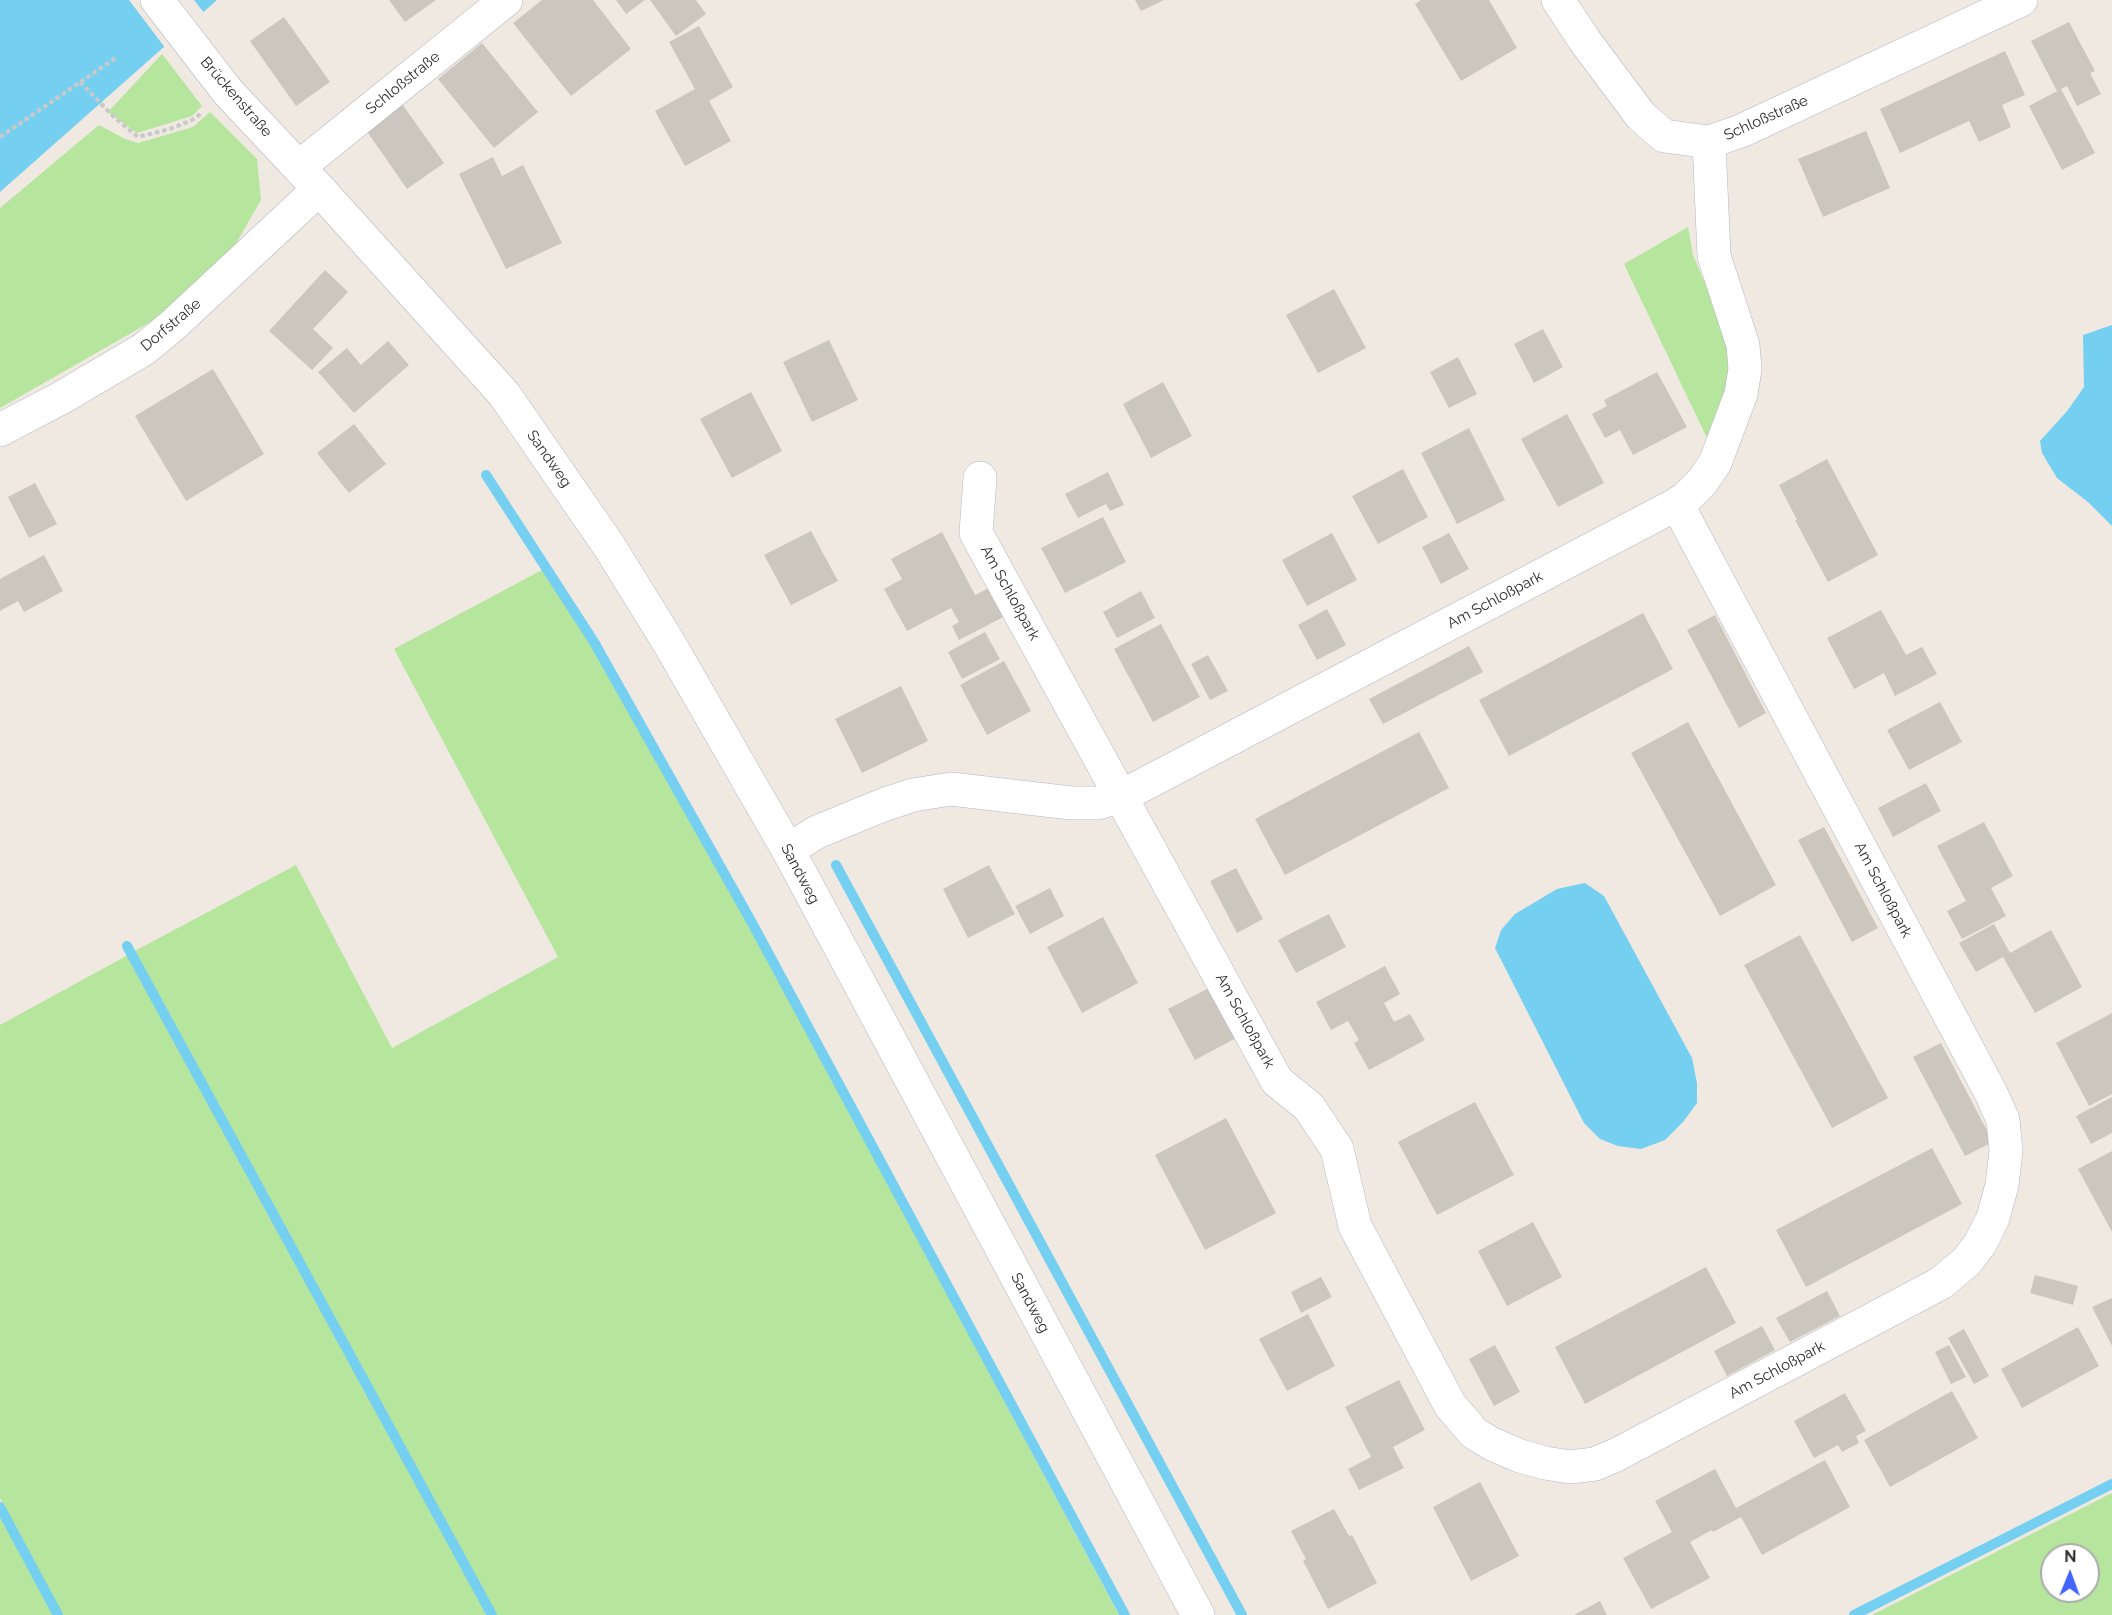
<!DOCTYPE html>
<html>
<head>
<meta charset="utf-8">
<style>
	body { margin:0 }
	#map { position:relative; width:2112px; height:1615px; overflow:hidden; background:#efe9e1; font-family:Raleway,sans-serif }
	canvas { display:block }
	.north { position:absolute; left:2040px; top:1543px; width:60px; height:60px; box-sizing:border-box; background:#fff; border:2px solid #ababab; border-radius:50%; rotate:1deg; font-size:16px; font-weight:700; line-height:24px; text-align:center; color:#2e2e2e }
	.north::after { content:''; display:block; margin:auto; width:21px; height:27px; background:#4264fb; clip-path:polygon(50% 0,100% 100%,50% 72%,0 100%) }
</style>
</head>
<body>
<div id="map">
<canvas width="2112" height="1615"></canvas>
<div class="north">N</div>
</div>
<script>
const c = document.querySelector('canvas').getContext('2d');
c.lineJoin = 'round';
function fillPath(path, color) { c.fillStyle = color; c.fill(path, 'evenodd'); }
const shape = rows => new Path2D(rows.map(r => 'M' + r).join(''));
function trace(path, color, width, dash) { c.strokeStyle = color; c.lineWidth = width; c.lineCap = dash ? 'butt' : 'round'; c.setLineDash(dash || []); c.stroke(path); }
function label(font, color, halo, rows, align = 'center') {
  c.font = font + ' Raleway,sans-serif'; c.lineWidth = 4.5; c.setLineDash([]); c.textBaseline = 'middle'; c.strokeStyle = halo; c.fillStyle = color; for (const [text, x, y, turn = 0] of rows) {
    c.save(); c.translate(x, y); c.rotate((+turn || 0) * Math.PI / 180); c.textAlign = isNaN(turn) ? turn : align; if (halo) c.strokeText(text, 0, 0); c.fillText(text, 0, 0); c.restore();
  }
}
const green = shape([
	[162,54,202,106,192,116,137,133,108,112],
	[210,112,257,159,261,200,230,254,152,321,0,408,0,208,99,125,125,139,138,143,193,127],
	[1688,227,1693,255,1725,332,1731,363,1724,414,1707,438,1624,264],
	[542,570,589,642,747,922,1119,1615,495,1615,133,952,296,865,392,1048,558,957,394,649],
	[128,955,488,1615,62,1615,0,1498,0,1025],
	[2112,1493,2112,1615,1872,1615],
	[2052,1555,2088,1555,2088,1591,2052,1591],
	[0,1510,56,1615,0,1615]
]);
const water = shape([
	[0,0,217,0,0,192],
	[2112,325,2112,526,2088,502,2057,478,2042,453,2040,441,2068,410,2084,387,2083,335],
	[1585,883,1604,896,1692,1058,1697,1083,1697,1103,1683,1122,1665,1140,1641,1149,1618,1146,1600,1139,1584,1123,1495,948,1501,930,1515,914,1557,889]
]);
const pier = shape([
	[129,0,194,0,205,14,166,49]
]);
const stream = shape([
	[486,475,594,642,751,921,1125,1615],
	[836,865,1242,1615],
	[127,946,492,1615],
	[0,1507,58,1615],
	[1854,1615,2112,1484]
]);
const building = shape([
	[389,0,436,0,405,22],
	[542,0,593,0,631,49,571,96,513,23],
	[616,0,645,0,626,14],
	[650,0,696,0,706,14,676,36],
	[1135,0,1164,0,1141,11],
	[1421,0,1489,0,1517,48,1461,81,1415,4],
	[284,17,330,82,296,106,250,41],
	[2069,22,2095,71,2090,73,2101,94,2077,106,2067,86,2057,91,2031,41],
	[699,26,733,87,709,101,731,141,685,166,655,111,695,89,669,42],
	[482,43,538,112,494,148,438,79],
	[2005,51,2025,95,2002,105,2011,127,1979,142,1969,121,1900,153,1880,109],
	[2061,89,2095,153,2062,170,2029,106],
	[402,104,444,163,407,189,366,130],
	[1866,131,1890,188,1823,217,1798,159],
	[493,157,502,176,523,165,562,243,506,269,459,174],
	[325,270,348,292,313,329,333,348,312,370,269,331],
	[1334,289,1366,348,1318,373,1286,315],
	[1543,329,1563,367,1534,383,1514,344],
	[829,340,858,400,812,422,783,362],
	[388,341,409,365,354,413,318,372,347,348,361,365],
	[1458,357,1477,394,1449,408,1430,372],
	[213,369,264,454,186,501,135,416],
	[1657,372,1687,427,1633,455,1620,430,1605,438,1592,414,1607,406,1604,400],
	[1163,382,1192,436,1151,458,1123,404],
	[751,392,782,451,732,478,700,419],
	[1567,414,1604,483,1558,507,1521,439],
	[354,424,386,464,349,493,317,453],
	[1469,428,1505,500,1457,524,1421,453],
	[1827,459,1878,555,1828,582,1795,520,1797,520,1779,485],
	[1403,469,1428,517,1378,544,1352,496],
	[1108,472,1124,505,1110,511,1106,504,1078,518,1065,494],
	[35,483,57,524,29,538,8,497],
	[1103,517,1126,562,1065,593,1041,548],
	[811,531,838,581,791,605,764,555],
	[942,532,975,595,993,586,1009,614,959,640,952,626,959,622,951,608,907,631,884,589,902,579,891,559],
	[1332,533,1357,580,1307,606,1282,560],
	[1449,533,1469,569,1441,584,1422,547],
	[44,555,63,591,24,612,18,601,0,611,0,579],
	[1141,591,1155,618,1117,638,1103,612],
	[1327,609,1346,645,1317,660,1298,625],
	[1881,610,1906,655,1922,647,1937,674,1895,696,1884,673,1854,689,1827,638],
	[1643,613,1673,669,1509,756,1479,700],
	[1715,615,1766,713,1739,728,1687,630],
	[1161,624,1200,697,1153,722,1114,649],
	[985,632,1000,659,962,679,948,652],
	[1469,646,1483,672,1383,724,1369,699],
	[1208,655,1228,691,1210,700,1191,664],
	[1004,661,1031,711,987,735,960,685],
	[901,686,928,741,862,773,835,719],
	[1940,702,1962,742,1909,770,1887,730],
	[1688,722,1776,885,1720,916,1631,753],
	[1419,732,1449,788,1285,875,1255,819],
	[1926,783,1941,811,1893,837,1878,808],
	[1984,822,2013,876,1991,888,2006,916,1962,939,1947,911,1966,901,1937,846],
	[1824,827,1878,928,1852,942,1798,840],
	[989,865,1015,914,968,938,943,889],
	[1236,868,1263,919,1237,933,1210,881],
	[1050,888,1064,916,1030,934,1015,906],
	[1329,914,1346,947,1296,973,1278,940],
	[1103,917,1138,983,1082,1013,1047,947],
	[1994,924,2010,953,2051,930,2082,987,2035,1013,2003,957,1976,972,1959,943],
	[1800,935,1888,1098,1832,1128,1744,965],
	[1385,966,1400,994,1384,1003,1394,1022,1410,1014,1425,1040,1369,1070,1354,1043,1359,1040,1348,1021,1331,1030,1316,1002],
	[1209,988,1236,1038,1195,1060,1168,1009],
	[2112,1013,2112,1094,2089,1106,2056,1043],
	[1941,1043,1993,1142,1965,1156,1913,1057],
	[2112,1097,2112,1133,2091,1144,2076,1116],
	[1475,1102,1514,1175,1437,1215,1398,1142],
	[1226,1118,1276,1213,1205,1250,1155,1155],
	[1932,1148,1962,1204,1806,1287,1776,1230],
	[2112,1151,2112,1232,2078,1169],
	[1533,1222,1562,1277,1507,1306,1478,1251],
	[1706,1267,1736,1323,1585,1404,1555,1347],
	[2035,1275,2078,1286,2073,1305,2030,1293],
	[1321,1277,1332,1297,1301,1313,1291,1292],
	[1827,1291,1840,1316,1790,1342,1776,1318],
	[2112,1298,2112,1346,2092,1307],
	[1308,1314,1335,1366,1287,1391,1259,1339],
	[1762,1326,1775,1350,1727,1376,1714,1351],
	[2078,1327,2099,1366,2022,1408,2001,1369],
	[1964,1329,1989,1376,1974,1384,1948,1338],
	[1495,1345,1520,1392,1494,1406,1469,1359],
	[1949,1345,1966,1377,1951,1384,1935,1352],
	[1399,1380,1425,1430,1393,1447,1404,1468,1359,1490,1348,1469,1371,1457,1345,1407],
	[1952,1391,1978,1438,1890,1487,1864,1440],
	[1845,1393,1866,1431,1856,1436,1859,1443,1842,1452,1838,1445,1814,1458,1794,1421],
	[1825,1460,1850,1507,1762,1555,1741,1517,1713,1532,1712,1530,1690,1542,1710,1578,1651,1609,1623,1558,1672,1532,1655,1501,1715,1469,1736,1508],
	[1480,1482,1519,1556,1471,1581,1433,1507],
	[1334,1509,1349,1536,1352,1535,1377,1583,1328,1609,1303,1561,1306,1559,1291,1531],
	[1600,1601,1607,1615,1574,1615]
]);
const path = shape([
	[80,82,115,118,138,137,170,129,192,120,202,113],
	[0,137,117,57]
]);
const minor = shape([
	[1558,0,1585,41,1641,116,1664,136,1709,142,1741,131,2021,0],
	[299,167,506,0],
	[980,478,976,533,1277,1081,1309,1107,1337,1149,1355,1226,1450,1405,1474,1433,1492,1444,1520,1456,1545,1463,1570,1467,1595,1464,1616,1455,1941,1283,1966,1262,1980,1244,1993,1218,2002,1185,2006,1151,2003,1120,1991,1093,1677,504],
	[788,850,817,832,883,805,913,795,951,789,1071,803,1098,803,1122,796,1677,504,1686,498,1702,482,1715,463,1741,394,1745,369,1743,345,1714,256,1709,142]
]);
const tertiary = shape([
	[157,0,228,92,319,189,504,394,609,546,669,643,788,850,1198,1615],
	[0,430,61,398,144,349,172,326,319,189]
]);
const streetNames = [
	["Schloßstraße",403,83,-39],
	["Brückenstraße",236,97,49],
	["Schloßstraße",1766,118,-24],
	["Dorfstraße",171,325,-40],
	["Sandweg",549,459,55],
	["Am Schloßpark",1010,593,61],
	["Am Schloßpark",1495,600,-28],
	["Sandweg",800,874,62],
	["Am Schloßpark",1883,890,62],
	["Am Schloßpark",1245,1021,61],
	["Sandweg",1030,1303,62],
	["Am Schloßpark",1777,1370,-28]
];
fillPath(green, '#b6e59e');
fillPath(water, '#75cff0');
fillPath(pier, '#efe9e1');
trace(stream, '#75cff0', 10);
fillPath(building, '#cbc7bf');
trace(minor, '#b4b7c1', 34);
trace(tertiary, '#b4b7c1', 34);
trace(path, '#c9c9c9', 4, [4.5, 3]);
trace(minor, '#fff', 33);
trace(tertiary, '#fff', 33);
label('15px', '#2e2e2e', '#fff', streetNames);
</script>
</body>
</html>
